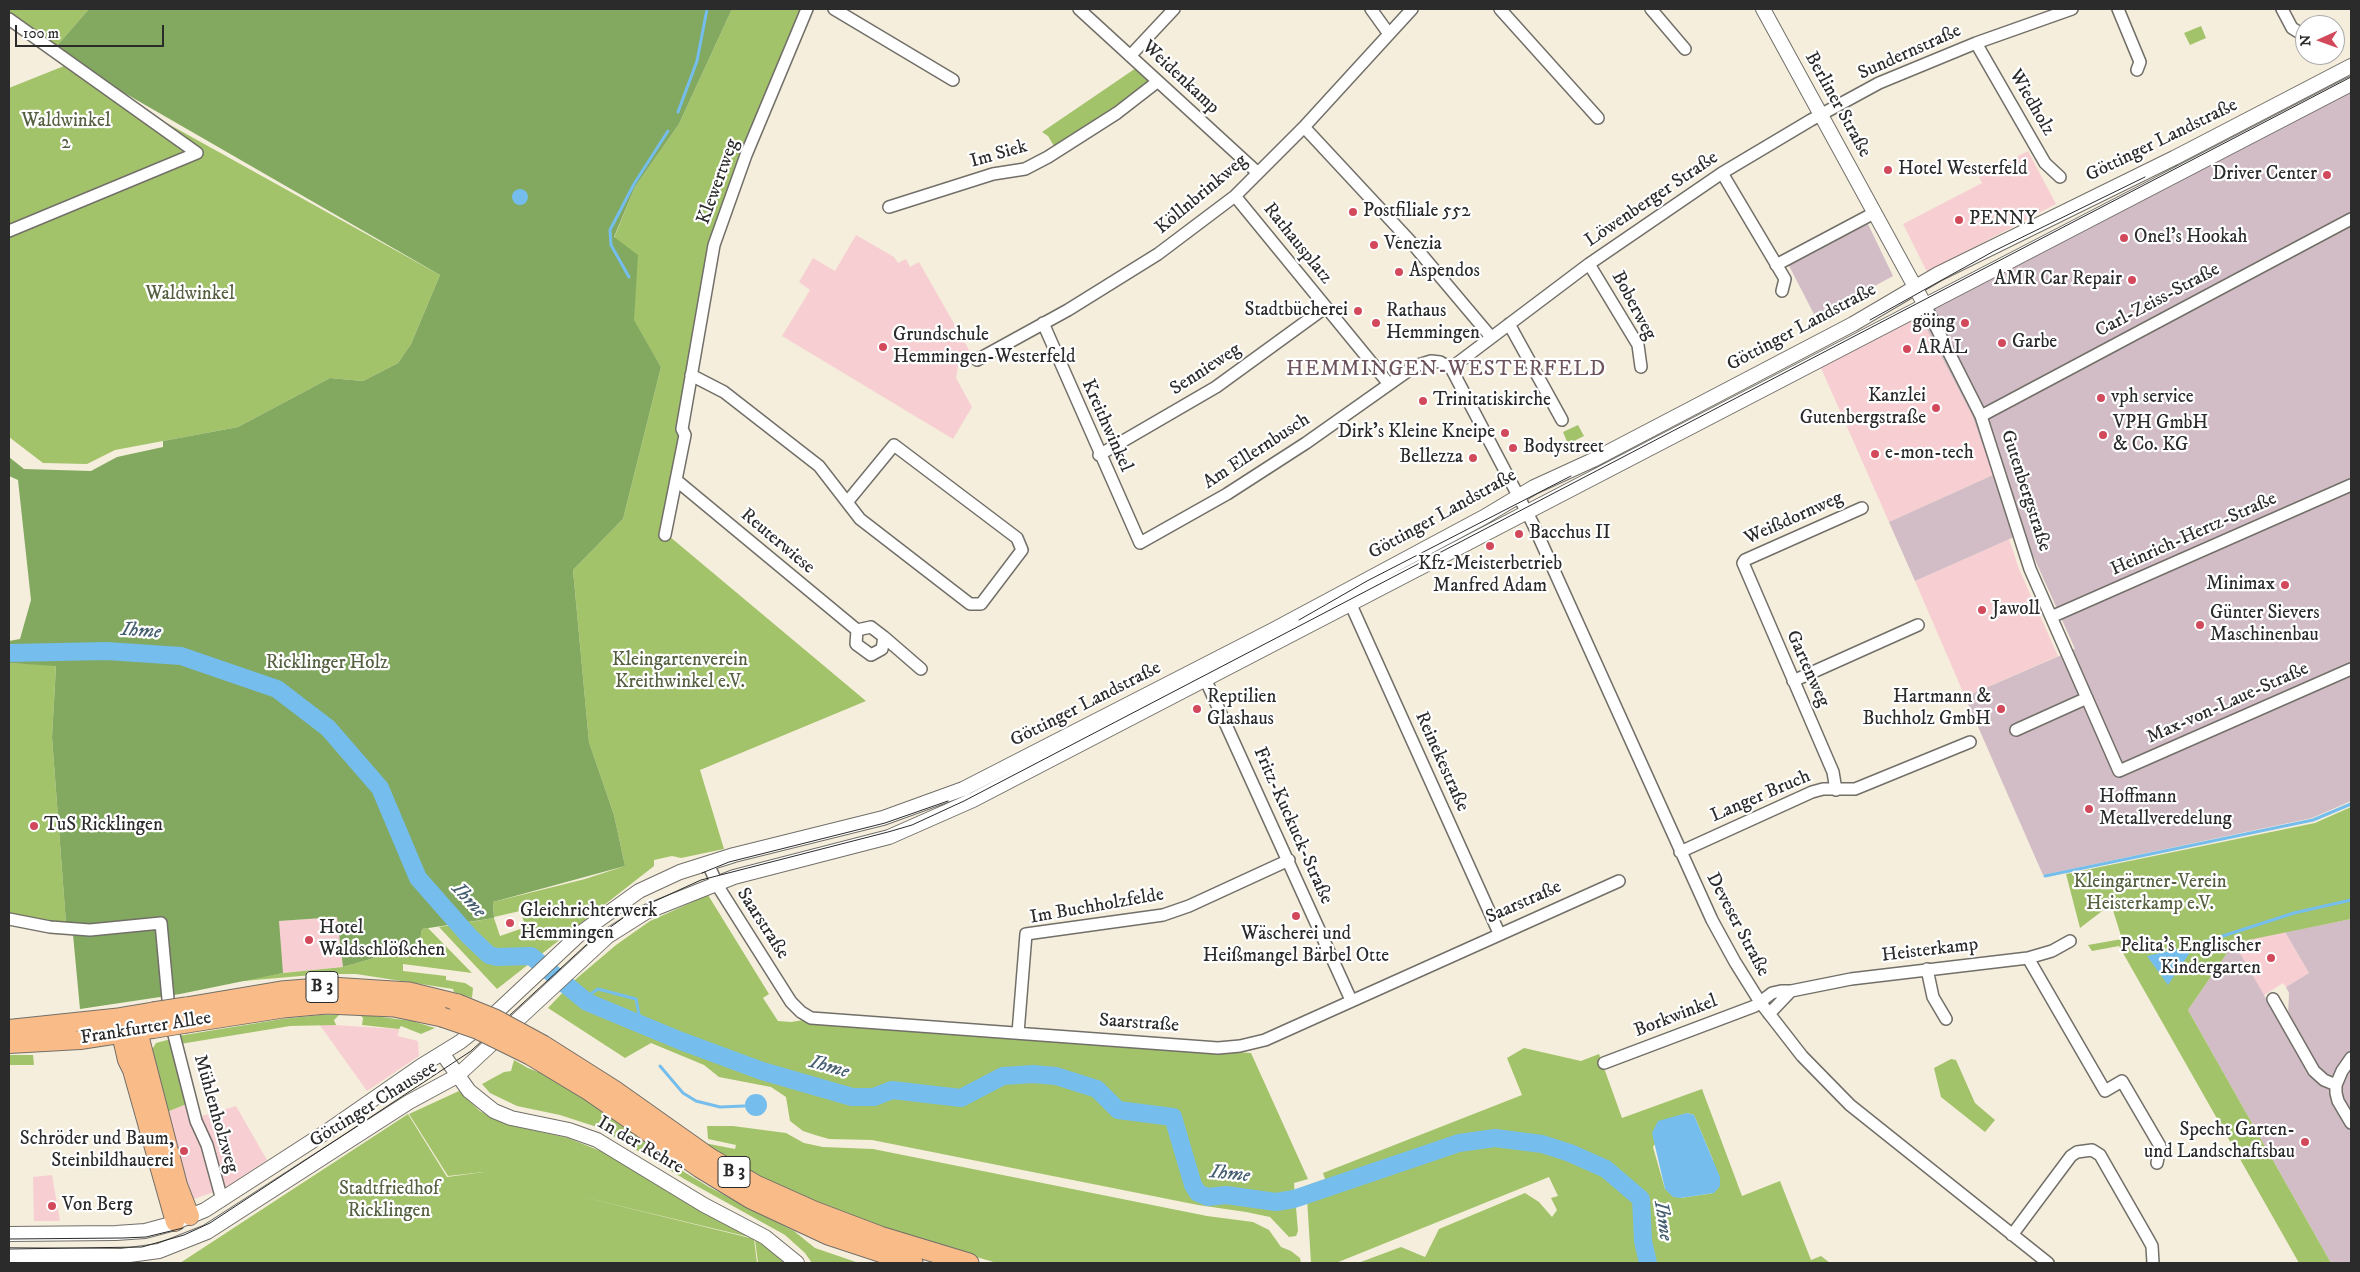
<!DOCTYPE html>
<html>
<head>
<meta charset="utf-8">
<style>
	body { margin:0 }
	#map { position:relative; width:2360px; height:1272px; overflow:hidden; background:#f5eedc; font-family:"IM FELL DW Pica",serif }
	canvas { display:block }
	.frame { position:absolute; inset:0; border:10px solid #2b2b2b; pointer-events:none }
	.north { position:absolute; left:2295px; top:15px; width:50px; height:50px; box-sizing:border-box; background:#fff; border:1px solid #aaa; border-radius:50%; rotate:268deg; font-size:14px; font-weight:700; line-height:20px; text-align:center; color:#2b2b2b }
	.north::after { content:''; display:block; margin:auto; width:18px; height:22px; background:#d1495b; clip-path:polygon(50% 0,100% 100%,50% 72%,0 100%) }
	.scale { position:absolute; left:15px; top:25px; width:149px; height:22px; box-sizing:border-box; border:2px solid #2b2b2b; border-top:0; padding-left:6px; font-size:15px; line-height:18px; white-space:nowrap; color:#2b2b2b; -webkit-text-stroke:4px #fff; paint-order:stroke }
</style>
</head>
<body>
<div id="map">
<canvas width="2360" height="1272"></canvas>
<div class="frame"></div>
<div class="north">N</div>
<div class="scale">100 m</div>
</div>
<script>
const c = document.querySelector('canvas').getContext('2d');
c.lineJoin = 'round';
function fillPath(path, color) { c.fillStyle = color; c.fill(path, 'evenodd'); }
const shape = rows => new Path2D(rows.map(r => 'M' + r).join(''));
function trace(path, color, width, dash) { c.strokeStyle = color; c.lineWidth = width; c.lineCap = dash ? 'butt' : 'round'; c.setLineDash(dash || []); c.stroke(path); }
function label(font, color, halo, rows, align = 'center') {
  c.font = font + ' "IM FELL DW Pica",serif'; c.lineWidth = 4.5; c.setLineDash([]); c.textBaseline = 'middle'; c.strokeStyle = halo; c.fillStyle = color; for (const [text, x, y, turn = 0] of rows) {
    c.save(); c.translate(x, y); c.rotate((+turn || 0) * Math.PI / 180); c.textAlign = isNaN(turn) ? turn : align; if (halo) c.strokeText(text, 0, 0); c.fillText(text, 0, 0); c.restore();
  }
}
const built = shape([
	[2028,151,2056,204,1927,272,1903,224,1982,183,1979,177],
	[856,235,894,257,898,263,906,259,910,267,919,262,973,357,958,366,956,378,972,407,953,439,782,336,810,290,799,282,813,258,835,271],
	[1920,316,1972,415,1993,475,1889,522,1821,368],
	[2009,539,2019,569,2058,656,1965,697,1915,581],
	[337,917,343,967,283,973,278,921],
	[2285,932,2309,973,2286,987,2283,983,2263,996,2234,943],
	[319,1024,399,1029,398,1036,418,1041,419,1056,367,1091],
	[194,1101,198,1117,236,1106,267,1160,223,1189,194,1199,186,1188,167,1112],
	[52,1175,60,1221,34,1221,33,1177]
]);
const industrial = shape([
	[2351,92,2351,801,2312,818,2043,875,1965,697,2075,649,2023,533,1915,581,1889,522,1993,475,1972,415,1920,316],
	[1866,220,1893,276,1816,318,1787,262],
	[2351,919,2351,1263,2331,1263,2188,1010,2234,943,2279,1021,2288,1016,2289,993,2286,987,2309,973,2285,932]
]);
const green = shape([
	[9,9,89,9,55,48,9,13],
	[732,9,803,9,701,292,684,383,686,386,680,433,663,531,866,701,700,770,724,849,681,858,672,856,654,860,654,866,497,989,439,927,494,918,500,936,526,927,520,911,494,917,493,902,585,879,625,866,614,815,589,742,573,570,623,519,661,367,634,321,614,238,635,187,679,124],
	[2201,26,2206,38,2190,45,2184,33],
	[64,66,440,275,411,344,398,363,363,381,330,378,238,427,115,450,87,464,43,463,9,437,9,88],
	[1139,66,1157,82,1057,151,1048,136,1042,132],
	[1578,425,1584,436,1568,444,1563,432],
	[9,663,56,665,52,737,66,923,50,923,9,915],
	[2351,807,2351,919,2234,943,2188,1010,2331,1263,2299,1263,2119,946,2092,951,2088,945,2122,939,2112,907,2110,905,2080,928,2066,874,2315,823],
	[708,895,769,994,763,998,778,1021,791,1022,804,1020,825,1025,1251,1053,1308,1179,1294,1183,1298,1231,1296,1236,1289,1237,1270,1217,1246,1212,1198,1205,872,1140,829,1139,815,1135,803,1131,790,1121,786,1097,771,1087,719,1077,704,1065,651,1043,625,1058,548,1008,566,989,586,1004,634,1025,798,1084,799,1080,610,1010,589,999,570,984,616,945,650,921],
	[428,928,472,973,403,964,403,971,446,976,446,980,465,983,473,988,472,998,454,992,453,989,356,974,324,974,232,982,283,973,343,967,419,945,422,929],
	[359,1014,412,1021,435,1028,421,1034,401,1026,399,1029,362,1025,363,1018],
	[321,1015,339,1015,334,1020,336,1025,290,1026,180,1044,178,1036,282,1019],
	[171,1039,189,1103,167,1112,151,1051,156,1043],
	[1524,1048,1581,1061,1599,1054,1622,1118,1702,1089,1742,1196,1780,1181,1811,1260,1821,1256,1830,1263,1358,1263,1401,1247,1425,1257,1439,1229,1525,1193,1539,1202,1552,1217,1557,1210,1551,1198,1558,1196,1549,1177,1336,1263,1311,1263,1307,1198,1459,1145,1495,1141,1541,1146,1569,1155,1567,1149,1542,1141,1495,1135,1457,1141,1306,1194,1305,1186,1325,1179,1323,1173,1522,1095,1507,1058],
	[1687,1113,1694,1115,1713,1160,1714,1193,1680,1198,1665,1189,1653,1147,1672,1118],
	[9,1055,33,1055,34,1065,9,1065],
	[1951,1059,1956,1060,1975,1103,1995,1120,1985,1132,1941,1097,1934,1068],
	[514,1060,528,1068,538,1072,540,1070,554,1078,682,1165,681,1170,709,1187,794,1231,815,1248,859,1263,812,1263,805,1253,785,1235,686,1180,600,1128,560,1115,517,1106,490,1093,482,1084,504,1072,511,1071],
	[459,1091,480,1111,505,1124,568,1138,608,1154,665,1190,749,1237,579,1196,754,1239,757,1263,180,1263,408,1114,447,1177,484,1172,448,1176,409,1114],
	[707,1126,733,1126,786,1133,804,1143,823,1147,873,1149,1207,1216,1253,1222,1269,1230,1281,1247,1291,1251,1300,1258,1301,1263,997,1263,873,1227,760,1178,699,1142,735,1149,736,1145,708,1139],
	[755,1240,777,1254,787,1263,758,1263]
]);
const forest = shape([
	[89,9,732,9,679,124,635,187,614,237,638,255,634,320,661,367,623,519,573,570,589,742,614,815,625,866,493,902,494,918,422,929,419,945,343,967,337,917,279,921,283,973,180,994,80,1009,72,924,66,923,52,737,56,666,9,663,9,641,20,639,31,600,18,480,9,476,9,457,24,469,91,471,117,457,163,447,163,441,238,427,330,378,363,381,398,363,411,344,440,275,102,80,55,48]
]);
const water = shape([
	'512 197a8 8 0 1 1 16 0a8 8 0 1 1-16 0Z',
	[2195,945,2168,985,2147,956],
	'745 1105a11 11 0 1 1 22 0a11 11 0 1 1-22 0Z',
	[1687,1113,1694,1115,1720,1177,1720,1186,1714,1193,1680,1198,1673,1197,1665,1189,1652,1133,1658,1121]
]);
const stream = shape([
	[678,112,697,61,707,9],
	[629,277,611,245,610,230,634,184,668,131],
	[2045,876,2313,820,2351,804],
	[2195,945,2294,913,2351,900],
	[583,999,598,989,636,999,641,1025],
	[660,1066,683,1093,696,1101,720,1107,744,1106]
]);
const river = shape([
	[9,653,107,651,181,656,277,689,328,728,380,788,418,878,469,936,489,955,497,957,531,956,587,1002,681,1041,762,1071,852,1097,874,1097,892,1090,961,1098,1003,1076,1033,1074,1056,1076,1097,1089,1118,1110,1173,1117,1193,1185,1198,1193,1208,1197,1226,1195,1276,1202,1294,1199,1459,1143,1495,1138,1542,1144,1570,1153,1606,1169,1641,1199,1643,1241,1648,1263]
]);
const minor = shape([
	[834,9,953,80],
	[1079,9,1258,173],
	[1371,9,1389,34],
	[1500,9,1598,118],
	[1651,9,1685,49],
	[2118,9,2140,62,2137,70],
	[2282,9,2292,28,2305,36],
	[9,19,197,153,9,231],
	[1976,43,2045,163,2060,177],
	[1130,56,1174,9],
	[1304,127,1411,242,1491,337],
	[1722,173,1785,279,1782,291],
	[1235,196,1389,384],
	[889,207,993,174,1025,169,1048,157,1117,113,1157,82],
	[1589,264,1638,345,1641,367],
	[1776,265,1874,213],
	[1926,307,1981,416,2030,569,2119,771,2351,669],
	[1043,323,1140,543,1227,494,1306,443,1415,366,1431,361,1440,362,1451,368,1533,524,1712,920,1735,962,1760,1002,1802,1056,1850,1105,2048,1263],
	[1509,324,1562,420],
	[977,360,1068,310,1158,254,1235,196,1304,127,1412,9],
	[1451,368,1589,264,1722,173,1811,120,1879,83,1976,43,2072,9],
	[691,375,724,392,819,466,860,519,970,604,981,604,1022,550,1017,538,894,445,848,501],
	[1981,416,2351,219],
	[1099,455,1216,387,1326,307],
	[676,480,857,630],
	[665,535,685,435,682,429,714,245,746,155,807,9],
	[1351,605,1499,933],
	[2051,617,2351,485],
	[871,627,884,637,882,649,871,655,856,644,857,630,871,627],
	[884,637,921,669],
	[1202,672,1351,1000],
	[1793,681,1918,625],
	[2016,730,2087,698],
	[1836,790,1833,772,1743,563,1745,560,1862,508],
	[1680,852,1812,792,1823,789,1855,789,1970,742],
	[708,864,719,888,791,1002,801,1012,811,1018,1218,1048,1240,1046,1265,1040,1619,881],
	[9,919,50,927,90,930,161,923,168,999,174,1035,196,1121,207,1145,222,1200],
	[2028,958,2105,1091,2122,1081,2160,1146,2157,1163],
	[1927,969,1933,997,1946,1019],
	[1791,991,1851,979,2028,958,2052,951,2070,941],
	[2273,999,2314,1071,2324,1080,2336,1085],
	[1018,1033,1026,934,1163,915,1189,906,1289,860],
	[2351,1058,2342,1071,2336,1085,2336,1093,2338,1101,2351,1123],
	[1604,1063,1755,1006,1772,993,1781,991,1791,991,1769,1014],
	[2012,1235,2071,1156,2077,1152,2092,1150,2100,1155,2147,1237,2152,1246,2153,1263]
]);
const tertiary = shape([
	[1763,9,1926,307],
	[442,1053,469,1091,494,1111,511,1118,569,1130,597,1140,704,1205,765,1237,797,1263],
	[9,1234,116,1233,145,1231,171,1224,205,1210,323,1134,421,1066,460,1042,488,1020,582,932,639,891,680,872,734,855,883,818,963,789,1273,630,1484,517,1534,487,1593,460,1853,324,1938,274,2174,158,2351,66],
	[9,1255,122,1256,159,1251,207,1232,409,1102,457,1076,608,936,646,912,734,877,889,837,973,800,2351,84]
]);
const primary = shape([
	[123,1017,121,1034,127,1060,132,1070,175,1222],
	[127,1021,138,1031,178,1185,190,1216],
	[9,1029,123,1017],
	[9,1044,80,1040,132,1032]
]);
const trunk = shape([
	[186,1007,281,991,331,987,409,992,458,1004],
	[123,1017,153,1012],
	[187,1023,283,1008,327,1004,394,1007,442,1017],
	[138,1031,156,1028],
	[543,1045,614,1090,710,1158,756,1185,814,1211,880,1236,969,1263],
	[530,1055,588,1090,700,1168,751,1199,828,1235,913,1263]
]);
const tram = shape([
	[1870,320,1994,251,2145,177],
	[1299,620,1367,581,1571,476],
	[702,873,729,862,885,823,948,801],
	[9,1239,123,1238,146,1237,183,1228],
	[9,1249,142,1247,184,1235,210,1223,471,1051,586,945,631,912,701,880,888,832,912,825,964,801,2351,77]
]);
const trunkBridge = shape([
	[458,1004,495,1019,543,1045],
	[153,1012,186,1007],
	[442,1017,477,1029,530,1055],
	[156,1028,187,1023]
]);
const markers = [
	[1888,170,5,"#d1495b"],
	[2327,175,5,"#d1495b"],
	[1353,212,5,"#d1495b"],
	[1959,220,5,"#d1495b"],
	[2124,238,5,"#d1495b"],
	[1374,245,5,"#d1495b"],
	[1399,272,5,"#d1495b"],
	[2132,280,5,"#d1495b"],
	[1358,311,5,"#d1495b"],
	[1376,323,5,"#d1495b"],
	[1965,323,5,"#d1495b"],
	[2002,343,5,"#d1495b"],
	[883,347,5,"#d1495b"],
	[1907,349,5,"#d1495b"],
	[2101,398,5,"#d1495b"],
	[1423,401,5,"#d1495b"],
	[1936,408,5,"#d1495b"],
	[1505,433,5,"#d1495b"],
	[2103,435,5,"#d1495b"],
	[1513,448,5,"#d1495b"],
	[1875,454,5,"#d1495b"],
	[1473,458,5,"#d1495b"],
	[1519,534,5,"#d1495b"],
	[1490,546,5,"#d1495b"],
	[2285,585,5,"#d1495b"],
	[1982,610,5,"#d1495b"],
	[2200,625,5,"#d1495b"],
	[1197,709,5,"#d1495b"],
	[2001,709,5,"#d1495b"],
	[2089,809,5,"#d1495b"],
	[34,826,5,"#d1495b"],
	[1296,916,5,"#d1495b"],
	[510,923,5,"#d1495b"],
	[309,940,5,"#d1495b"],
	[2271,958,5,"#d1495b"],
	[2305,1142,5,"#d1495b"],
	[184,1151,5,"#d1495b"],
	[52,1206,5,"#d1495b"]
];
const shields = [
	[322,987,32],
	[734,1172,32]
];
const shieldNames = [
	["B 3",322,987],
	["B 3",734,1172]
];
const streetNames = [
	["Sundernstraße",1910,53,-24],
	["Weidenkamp",1180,78,43],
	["Wiedholz",2031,103,60],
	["Berliner Straße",1837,105,61],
	["Göttinger Landstraße",2162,141,-26],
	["Im Siek",999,155,-16],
	["Klewertweg",719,182,-70],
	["Köllnbrinkweg",1202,195,-40],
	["Löwenberger Straße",1652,200,-34],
	["Rathausplatz",1297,244,51],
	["Carl-Zeiss-Straße",2158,301,-28],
	["Boberweg",1633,306,62],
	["Göttinger Landstraße",1802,328,-28],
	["Sennieweg",1206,370,-33],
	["Kreithwinkel",1106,426,66],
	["Am Ellernbusch",1257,452,-33],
	["Gutenbergstraße",2025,491,72],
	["Göttinger Landstraße",1443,515,-29],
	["Weißdornweg",1794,519,-24],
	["Heinrich-Hertz-Straße",2194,535,-24],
	["Reuterwiese",777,542,40],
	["Gartenweg",1807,669,66],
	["Max-von-Laue-Straße",2228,704,-24],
	["Göttinger Landstraße",1086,705,-27],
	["Reinekestraße",1441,762,66],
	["Langer Bruch",1761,797,-23],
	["Fritz-Kuckuck-Straße",1292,826,66],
	["Saarstraße",1524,903,-24],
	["Im Buchholzfelde",1097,907,-10],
	["Saarstraße",762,924,57],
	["Deveser Straße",1737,925,62],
	["Heisterkamp",1930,951,-7],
	["Borkwinkel",1676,1017,-21],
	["Saarstraße",1139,1024,4],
	["Frankfurter Allee",146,1029,-9],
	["Göttinger Chaussee",374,1105,-32],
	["Mühlenholzweg",215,1114,74],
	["In der Rehre",640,1146,30]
];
const parkNames = [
	["Waldwinkel",66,122],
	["2",66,144],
	["Waldwinkel",190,295],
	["Kleingartenverein",680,661],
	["Kreithwinkel e.V.",680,683],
	["Ricklinger Holz",327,664],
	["Kleingärtner-Verein",2150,883],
	["Heisterkamp e.V.",2150,905],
	["Stadtfriedhof",389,1190],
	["Ricklingen",389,1212]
];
const poiNames = [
	["Hotel Westerfeld",1898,170],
	["Driver Center",2317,175,"right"],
	["Postfiliale 552",1363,212],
	["PENNY",1969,220],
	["Onel's Hookah",2134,238],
	["Venezia",1384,245],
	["Aspendos",1409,272],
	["AMR Car Repair",2122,280,"right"],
	["Stadtbücherei",1348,311,"right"],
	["Rathaus",1386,312],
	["Hemmingen",1386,334],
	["göing",1955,323,"right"],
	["Grundschule",893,336],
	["Hemmingen-Westerfeld",893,358],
	["Garbe",2012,343],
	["ARAL",1917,349],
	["Kanzlei",1926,397,"right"],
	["Gutenbergstraße",1926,419,"right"],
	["vph service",2111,398],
	["Trinitatiskirche",1433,401],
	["VPH GmbH",2113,424],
	["& Co. KG",2113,446],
	["Dirk's Kleine Kneipe",1495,433,"right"],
	["Bodystreet",1523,448],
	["e-mon-tech",1885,454],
	["Bellezza",1463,458,"right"],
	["Bacchus II",1529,534],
	["Kfz-Meisterbetrieb",1490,565,"center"],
	["Manfred Adam",1490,587,"center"],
	["Minimax",2275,585,"right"],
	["Jawoll",1992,610],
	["Günter Sievers",2210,614],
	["Maschinenbau",2210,636],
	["Reptilien",1207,698],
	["Glashaus",1207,720],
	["Hartmann &",1991,698,"right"],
	["Buchholz GmbH",1991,720,"right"],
	["Hoffmann",2099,798],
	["Metallveredelung",2099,820],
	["TuS Ricklingen",44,826],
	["Gleichrichterwerk",520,912],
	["Hemmingen",520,934],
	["Hotel",319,929],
	["Waldschlößchen",319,951],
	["Wäscherei und",1296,935,"center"],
	["Heißmangel Bärbel Otte",1296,957,"center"],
	["Pelita's Englischer",2261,947,"right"],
	["Kindergarten",2261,969,"right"],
	["Specht Garten-",2295,1131,"right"],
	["und Landschaftsbau",2295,1153,"right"],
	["Schröder und Baum,",174,1140,"right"],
	["Steinbildhauerei",174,1162,"right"],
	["Von Berg",62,1206]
];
const waterNames = [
	["Ihme",141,632,4],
	["Ihme",468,901,47],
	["Ihme",829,1068,16],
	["Ihme",1230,1175,6],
	["Ihme",1662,1221,82]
];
const quarterNames = [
	["HEMMINGEN-WESTERFELD",1446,371]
];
fillPath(built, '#f7cfd2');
fillPath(industrial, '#d2bdc6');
fillPath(green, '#a3c36b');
fillPath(forest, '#82a95f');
fillPath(water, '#74bdec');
trace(stream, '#74bdec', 3);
trace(river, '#74bdec', 18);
trace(minor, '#726f69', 14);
trace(tertiary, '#726f69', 16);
trace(primary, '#726f69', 20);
trace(trunk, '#726f69', 21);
trace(minor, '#fff', 11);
trace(tertiary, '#fff', 14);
trace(primary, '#f9bc89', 18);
trace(trunk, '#f9bc89', 19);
trace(tram, '#2b2b2b', 1);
trace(trunkBridge, '#726f69', 21, []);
trace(trunkBridge, '#f9bc89', 19);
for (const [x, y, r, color] of markers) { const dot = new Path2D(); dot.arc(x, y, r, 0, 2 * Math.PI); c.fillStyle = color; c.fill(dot); trace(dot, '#fff', 2); }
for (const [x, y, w] of shields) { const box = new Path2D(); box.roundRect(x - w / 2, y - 15.5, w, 31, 4); c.fillStyle = '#fff'; c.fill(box); trace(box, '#2b2b2b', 1); }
label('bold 18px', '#2b2b2b', null, shieldNames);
label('19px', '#2b2b2b', '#fff', streetNames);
label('19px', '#556041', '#fff', parkNames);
label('19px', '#2b2b2b', '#fff', poiNames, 'left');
label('italic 20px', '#455e6f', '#fff', waterNames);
c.letterSpacing = '1px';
label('21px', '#6c535c', '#fff', quarterNames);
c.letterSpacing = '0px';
</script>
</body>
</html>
